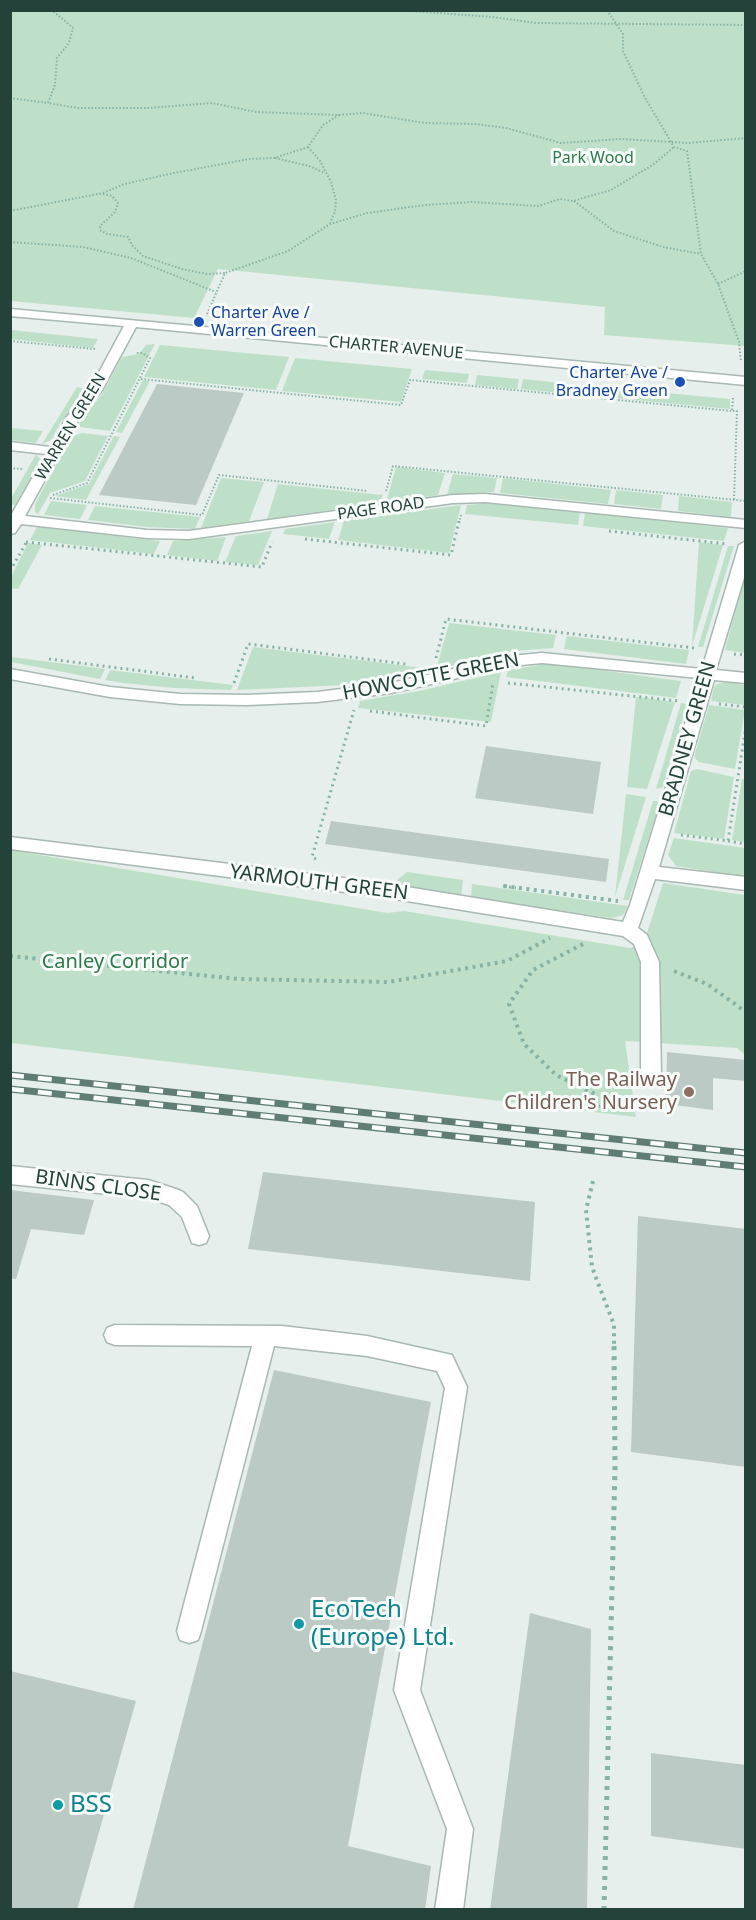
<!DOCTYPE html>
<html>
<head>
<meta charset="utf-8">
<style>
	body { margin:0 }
	#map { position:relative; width:756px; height:1920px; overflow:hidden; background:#e6efeb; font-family:"Noto Sans",sans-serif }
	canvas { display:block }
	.frame { position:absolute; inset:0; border:12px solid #24423a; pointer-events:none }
</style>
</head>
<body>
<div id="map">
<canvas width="756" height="1920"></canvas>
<div class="frame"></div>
</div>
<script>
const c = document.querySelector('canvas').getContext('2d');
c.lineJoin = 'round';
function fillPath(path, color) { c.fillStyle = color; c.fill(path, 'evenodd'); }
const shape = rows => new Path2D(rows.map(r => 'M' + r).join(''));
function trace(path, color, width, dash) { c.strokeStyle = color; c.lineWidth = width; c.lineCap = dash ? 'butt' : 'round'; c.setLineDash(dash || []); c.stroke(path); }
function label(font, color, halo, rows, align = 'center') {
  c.font = font + ' "Noto Sans",sans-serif'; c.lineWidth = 6; c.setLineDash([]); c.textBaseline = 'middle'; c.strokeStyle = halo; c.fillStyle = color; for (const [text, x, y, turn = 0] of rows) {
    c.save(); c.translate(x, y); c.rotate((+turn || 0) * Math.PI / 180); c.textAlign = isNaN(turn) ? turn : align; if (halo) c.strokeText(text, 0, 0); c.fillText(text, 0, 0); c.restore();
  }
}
const green = shape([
	[10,11,745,11,745,346,604,335,605,307,218,269,194,318,11,301],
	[10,330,11,330,98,339,93,348,11,339],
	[155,344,110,431,80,427,79,423,102,394,122,357,139,354,146,345],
	[160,345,289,357,276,390,144,377],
	[295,358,412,369,401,402,282,391],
	[425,370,469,374,467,383,422,379],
	[477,375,519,379,517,389,475,385],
	[523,379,572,384,571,394,521,389],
	[143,380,150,381,122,433,116,432],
	[580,385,625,389,623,399,579,394],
	[77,387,85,389,86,391,60,423,51,440,42,444],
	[635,390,730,399,730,409,634,400],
	[10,428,11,428,43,431,36,443,11,440],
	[82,433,108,436,85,481,50,493,38,514,35,512,35,504,71,437],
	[114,436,120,437,86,500,55,496,89,484],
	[36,454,41,460,15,505,11,505,11,499],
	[396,467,445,473,438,495,386,503],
	[453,474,497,478,494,492,447,495],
	[221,478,264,482,249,521,201,528],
	[503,478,611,490,608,504,500,493],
	[278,484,383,495,380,503,267,519],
	[616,490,663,495,661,509,614,504],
	[679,496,732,502,731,517,678,511],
	[51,501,87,505,80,519,44,515],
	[478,504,491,504,580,512,578,525,465,514,467,505],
	[461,505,449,553,338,540,344,521],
	[95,506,200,517,195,529,147,527,88,520],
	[585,513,728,528,724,541,583,526],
	[335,522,329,539,283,534,285,529],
	[37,527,160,541,154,554,30,540],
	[272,531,258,565,225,562,236,536],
	[226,537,217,561,167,555,173,541],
	[699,542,723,545,692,646],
	[28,543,42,545,18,589,11,588,11,577],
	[728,546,734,546,703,647,698,647],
	[745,575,745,653,725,650],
	[449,623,556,635,553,648,514,651,436,670],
	[567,636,689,650,686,664,564,649],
	[253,647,432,669,344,685,237,690],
	[11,657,105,669,100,679,11,662],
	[546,664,570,666,681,681,676,698,506,677,508,670],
	[110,670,233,685,231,690,174,688,123,683,105,680],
	[501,672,491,722,358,708,360,701,419,691],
	[728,682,745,685,745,705,711,701,714,687,717,684],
	[636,697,675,702,647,789,627,787],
	[681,703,687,704,663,787,656,789],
	[709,705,745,710,735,769,699,762,694,757],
	[697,769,734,777,724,839,674,833,691,771],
	[742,779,745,779,745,842,732,840],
	[626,794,646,797,615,897],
	[653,801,657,801,659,805,629,900,623,900],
	[674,838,745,848,745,877,676,866,668,855],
	[10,850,387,913,404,911,630,948,640,944,646,936,663,883,745,895,745,1055,737,1048,625,1041,636,1117,11,1043],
	[407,872,463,880,461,897,409,889,397,880],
	[472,884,628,906,623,915,612,918,471,898]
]);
const building = shape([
	[157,384,244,393,196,505,99,495],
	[486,746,601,762,593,814,475,798],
	[331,821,609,859,606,882,325,844],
	[667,1052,746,1060,746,1081,713,1078,713,1110,666,1104],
	[263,1172,535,1202,530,1281,248,1249],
	[10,1190,94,1200,84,1235,31,1229,16,1279,10,1278],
	[638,1216,746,1229,746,1467,631,1452],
	[274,1370,431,1402,348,1846,431,1866,425,1910,133,1910],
	[530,1613,591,1629,587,1910,490,1910],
	[10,1671,136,1701,77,1910,10,1910],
	[651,1753,746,1765,746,1849,651,1836]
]);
const pathFar3 = shape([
	[395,10,493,17,536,23,746,25],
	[607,10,623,34,623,51,644,96,674,147,687,151,701,254,718,284,739,342,741,362],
	[10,98,48,103],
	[339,115,363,113,425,123,475,124,506,128,561,143,621,139,688,143,746,138],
	[308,147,320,161,331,182,336,200,335,212,330,223],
	[275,158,309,166,325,173],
	[103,194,112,196,118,203,115,212,100,226,100,230,107,234,128,237,132,245,143,256,182,269,207,274,225,273],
	[574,201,614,231,663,247,701,254],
	[10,211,103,193,124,184,174,173,249,159,274,158,308,147,323,125,339,115,256,112,212,103,148,108,78,108,48,103,55,85,57,58,69,43,73,28,52,10],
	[10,242,83,247,131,258,216,292],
	[718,284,746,271],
	[207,314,225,273,288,251,330,224,367,213,425,205,472,202,538,206,560,199,573,201,611,190,654,164,674,147],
	[10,341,94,349,95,347],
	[141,379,401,405,410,380,732,411],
	[733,398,732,411,737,411,734,500],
	[10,468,23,469],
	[386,491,393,466,746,501],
	[53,495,87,483,150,358,142,353,136,353],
	[50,498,202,515,219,475,368,491],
	[459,523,461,515]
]);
const pathFar2 = shape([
	[609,531,727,544],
	[305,539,451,555,459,521],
	[26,542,262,567,272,542],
	[10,571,26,543],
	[734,654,746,655],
	[436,658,446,619,694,648],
	[49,659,196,678],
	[234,683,248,644,406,664],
	[508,683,679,701],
	[719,704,746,707],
	[370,711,486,726,493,683],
	[681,835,728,841,746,726],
	[728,841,746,844],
	[316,859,312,857,354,710],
	[503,886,516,888]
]);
const pathFar1 = shape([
	[504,886,618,901],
	[583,944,533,970,509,1004,524,1044,556,1075,595,1094,599,1108],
	[10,956,240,979,389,982,507,961,550,938],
	[674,971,707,984,746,1012],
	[593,1181,586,1210,592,1267,614,1325,614,1346]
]);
const path = shape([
	[604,1910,615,1468,614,1344]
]);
const minor = shape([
	[10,309,746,377,746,385,136,327,102,390,77,422,25,516,147,530,189,531,453,495,485,494,746,520,746,528,485,502,453,503,189,539,147,538,21,524,15,533,10,534,10,517,46,454,10,450,10,442,50,447,66,418,90,389,124,326,10,316,10,309],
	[746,541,746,571,716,670,746,673,746,683,714,680,659,867,746,877,746,890,655,879,638,928,647,935,659,962,661,1076,658,1082,651,1084,644,1082,641,1076,641,962,634,944,623,936,376,896,10,849,10,837,376,882,623,922,630,905,699,678,542,663,511,666,391,693,317,702,247,705,180,704,110,697,10,679,10,669,110,687,180,694,247,695,317,692,391,683,511,656,542,653,702,669,739,545,746,541],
	[10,1166,148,1180,176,1189,183,1192,197,1206,209,1236,206,1243,199,1245,192,1243,182,1217,169,1205,148,1198,10,1184,10,1166],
	[115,1325,282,1326,367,1336,452,1355,467,1387,420,1690,473,1829,463,1910,435,1910,447,1829,394,1690,445,1388,437,1371,367,1356,274,1346,201,1631,198,1640,189,1643,180,1640,177,1631,252,1346,115,1345,107,1342,104,1335,107,1328,115,1325]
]);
const rail = shape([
	[10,1075,746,1153],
	[10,1089,746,1167]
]);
const markers = [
	[199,322,6,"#1a4fb4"],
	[680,382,6,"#1a4fb4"],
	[689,1092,6,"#8d6e63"],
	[299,1624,6,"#0f9aa8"],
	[58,1805,6,"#0f9aa8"]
];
const farParknames = [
	["Park Wood",593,158]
];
const farTransitnames = [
	["Charter Ave /",211,313],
	["Warren Green",211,331],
	["Charter Ave /",668,373,"right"],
	["Bradney Green",668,391,"right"]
];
const farStreetnames = [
	["CHARTER AVENUE",396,348,5],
	["WARREN GREEN",71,427,-59],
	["PAGE ROAD",381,509,-8]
];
const streetNames = [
	["HOWCOTTE GREEN",431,677,-11],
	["BRADNEY GREEN",688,739,-74],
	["YARMOUTH GREEN",319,883,7],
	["BINNS CLOSE",98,1186,8]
];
const parkNames = [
	["Canley Corridor",115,962]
];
const educationNames = [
	["The Railway",677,1080],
	["Children's Nursery",677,1103]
];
const nearCulturenames = [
	["EcoTech",311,1610],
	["(Europe) Ltd.",311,1638],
	["BSS",70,1805]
];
fillPath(green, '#bfe0c8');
fillPath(building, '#bbcac4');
trace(minor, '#a8b8b2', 3);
trace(pathFar3, '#86b3a5', 2, [1.5, 2]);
trace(pathFar2, '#86b3a5', 3, [2, 4]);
trace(pathFar1, '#86b3a5', 4, [3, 4.5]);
trace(path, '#86b3a5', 5, [4, 6]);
fillPath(minor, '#fff');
trace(rail, '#5f7d75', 7);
trace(rail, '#f7fbf9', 4.5, [14]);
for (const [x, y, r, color] of markers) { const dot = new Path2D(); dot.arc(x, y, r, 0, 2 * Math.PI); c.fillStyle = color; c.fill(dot); trace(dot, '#f7fbf9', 2); }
label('16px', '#2d7a4b', '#f7fbf9', farParknames);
label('16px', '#164399', '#f7fbf9', farTransitnames, 'left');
label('16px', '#24423a', '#f7fbf9', farStreetnames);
label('20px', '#24423a', '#f7fbf9', streetNames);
label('20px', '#2d7a4b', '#f7fbf9', parkNames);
label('20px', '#785e54', '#f7fbf9', educationNames, 'right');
label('24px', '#0d838f', '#f7fbf9', nearCulturenames, 'left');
</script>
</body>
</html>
